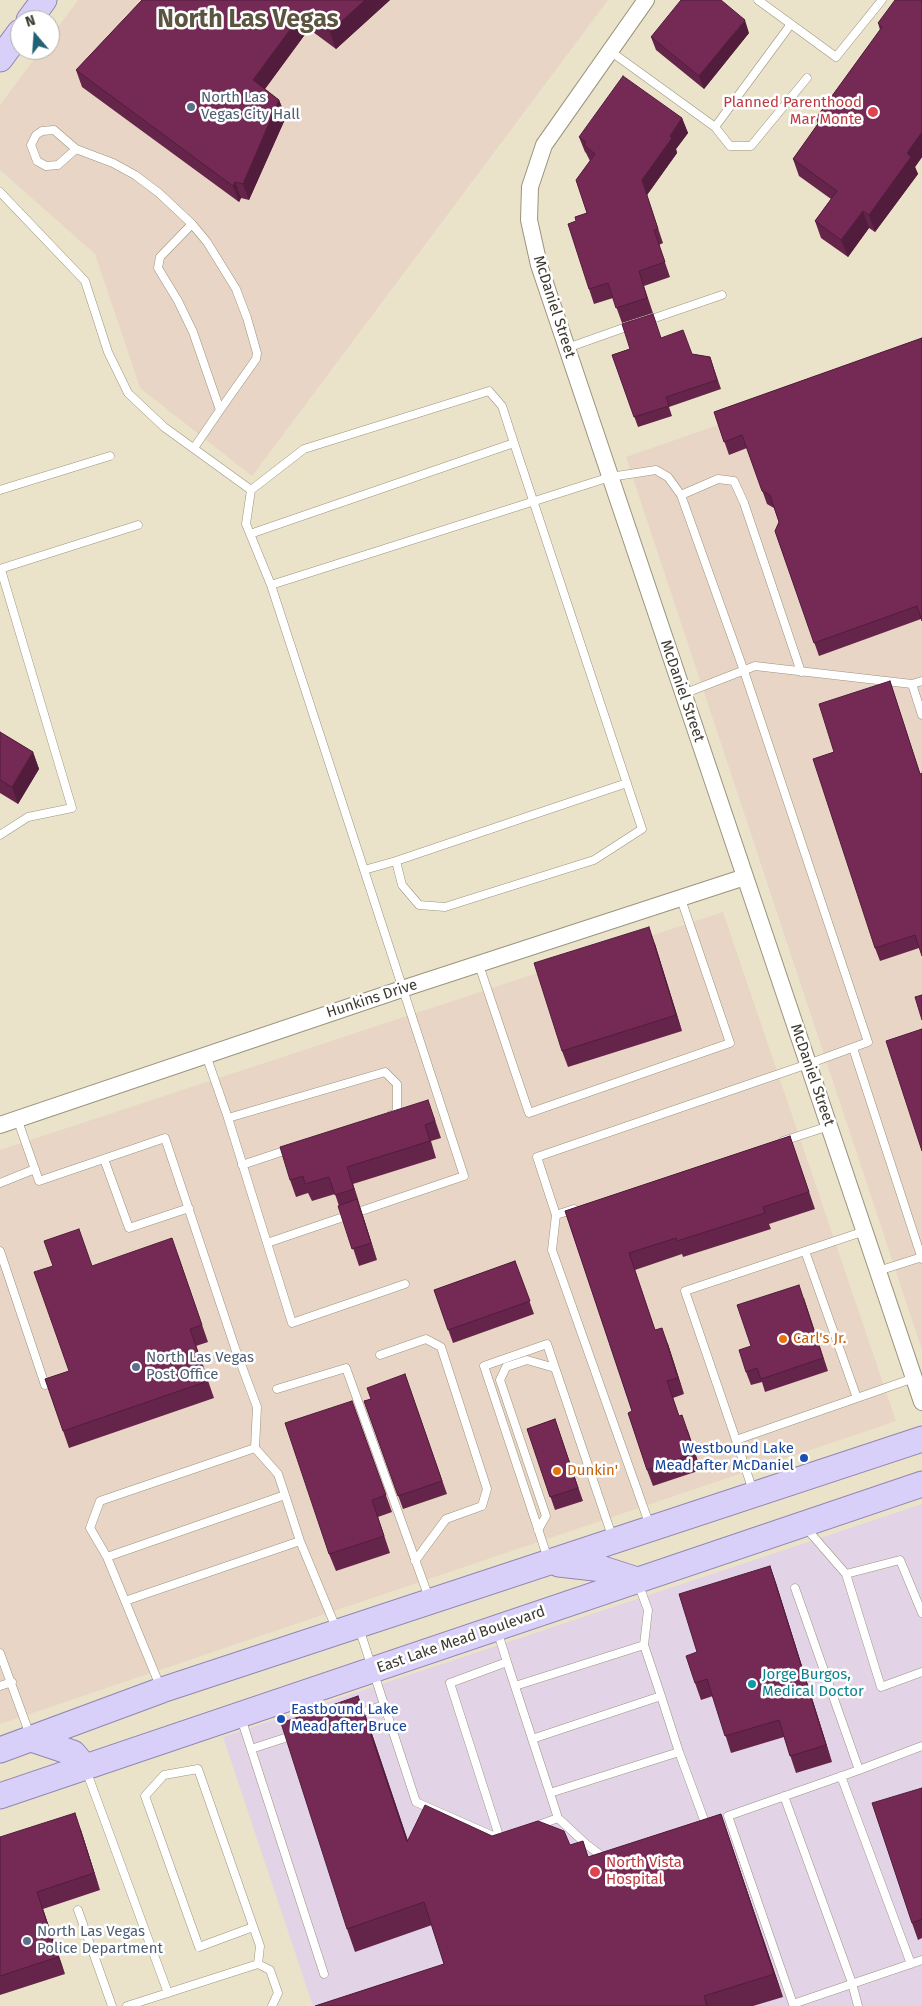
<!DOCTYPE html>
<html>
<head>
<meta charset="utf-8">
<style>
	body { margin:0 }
	#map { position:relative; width:922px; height:2006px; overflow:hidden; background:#eae3ca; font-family:"Fira Sans",sans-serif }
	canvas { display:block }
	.north { position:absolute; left:10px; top:10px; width:50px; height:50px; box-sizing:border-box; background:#fff; border:1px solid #b1afab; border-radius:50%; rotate:342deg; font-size:14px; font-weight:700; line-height:20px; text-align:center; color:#3b382e }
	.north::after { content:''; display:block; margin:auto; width:18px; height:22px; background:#206276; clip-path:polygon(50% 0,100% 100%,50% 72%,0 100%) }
</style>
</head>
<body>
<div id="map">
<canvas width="922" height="2006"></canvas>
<div class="north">N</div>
</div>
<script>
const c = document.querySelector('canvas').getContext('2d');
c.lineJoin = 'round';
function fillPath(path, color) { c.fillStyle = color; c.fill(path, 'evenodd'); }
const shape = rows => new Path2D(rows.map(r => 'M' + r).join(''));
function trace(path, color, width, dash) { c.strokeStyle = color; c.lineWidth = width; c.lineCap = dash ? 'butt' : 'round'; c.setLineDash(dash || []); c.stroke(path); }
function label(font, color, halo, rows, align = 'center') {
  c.font = font + ' "Fira Sans",sans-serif'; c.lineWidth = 5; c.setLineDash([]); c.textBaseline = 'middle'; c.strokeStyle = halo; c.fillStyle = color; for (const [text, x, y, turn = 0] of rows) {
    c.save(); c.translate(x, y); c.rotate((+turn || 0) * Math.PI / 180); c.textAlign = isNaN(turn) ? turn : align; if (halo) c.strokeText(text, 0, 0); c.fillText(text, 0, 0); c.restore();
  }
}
const commercial = shape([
	[78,0,608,0,252,476,140,388,95,254,0,170,0,105,41,50,50,50,50,38],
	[922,354,922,1350,626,457],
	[723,912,896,1421,0,1724,0,1150]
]);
const medical = shape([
	[922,1504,922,2006,313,2006,223,1737]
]);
const service = shape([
	[758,0,836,57,882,0],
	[791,24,715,127,730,146,751,146,807,78],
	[610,51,715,127],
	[76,149,58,165,46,166,37,161,31,145,36,135,42,131,54,130,76,149,113,163,135,175,159,193,192,224,207,242,236,289,247,318,257,353,256,359,220,410,193,332,178,301,158,268,160,257,192,224],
	[0,192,85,281,108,352,128,393,164,427,251,490,246,524,271,585,610,477,656,470,668,477,681,495,744,671,868,1042,808,1064,537,1157,556,1215,574,1209],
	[646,321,722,295],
	[567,348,632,325],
	[194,448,220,410],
	[0,490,110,456],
	[681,495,718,479,734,481,744,503,801,672],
	[250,534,514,443,502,406,489,391,304,449,251,490],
	[0,569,138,525],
	[912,684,922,681],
	[683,694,755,666,912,684,922,715],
	[0,835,28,817,72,808,1,570],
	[396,861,627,783],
	[364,870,396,861,402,885,419,905,445,907,594,860,642,829,514,443],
	[479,965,529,1113,730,1043,681,899],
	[853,1048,922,1259],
	[206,1055,228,1118,292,1323,405,1284],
	[17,1118,39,1181,165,1138,235,1348,257,1407,255,1448],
	[228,1118,385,1072,397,1084,397,1113,391,1115],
	[783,1141,829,1126],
	[104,1159,129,1228,189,1208],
	[242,1165,290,1149],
	[0,1183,35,1169],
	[556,1215,552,1250,650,1526],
	[267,1243,464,1176,271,585],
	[0,1251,45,1385],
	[805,1251,865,1231],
	[878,1271,922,1257],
	[380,1355,426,1339,441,1347,487,1489,482,1506,446,1519,415,1561],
	[277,1389,346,1368,429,1598],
	[857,1398,914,1378],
	[736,1440,857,1398,805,1251,685,1291,736,1440,753,1491],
	[285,1495,300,1541,336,1628],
	[806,1528,846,1574],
	[538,1530,546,1516,500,1380,506,1367,527,1360,555,1368],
	[107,1557,285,1495,278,1474,255,1448,100,1501,90,1528,107,1557,160,1686],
	[548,1559,484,1366,547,1344,613,1539],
	[638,1583,648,1610,644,1645],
	[795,1588,859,1770,922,1746],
	[125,1601,300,1541],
	[922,1613,900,1560,846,1574,881,1687,922,1672],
	[359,1628,416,1802,500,1839],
	[497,1630,507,1662],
	[0,1653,30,1735],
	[507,1662,558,1818,500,1839,450,1683,507,1662],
	[0,1686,12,1682],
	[515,1686,644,1645,661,1696,532,1739],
	[355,1715,384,1705],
	[241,1718,324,1974],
	[251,1749,294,1735],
	[679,1752,707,1828],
	[86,1770,168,1993],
	[859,1770,728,1816,793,2004,922,1960],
	[841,1776,911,1964],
	[550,1793,679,1752,661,1696],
	[784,1796,852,1983,858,2006],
	[558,1818,586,1844,603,1857,607,1857],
	[78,1910,112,2006],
	[253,1927,199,1947,145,1796,164,1775,198,1769,260,1946,258,1964],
	[127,2006,258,1964,270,1970,278,1993,272,2006]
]);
const minor = shape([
	[646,0,544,145,530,187,529,220,539,265,922,1402],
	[0,1125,402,989,745,877]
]);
const primary = shape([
	[29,20,44,0],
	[0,59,20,32],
	[559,1564,603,1569,637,1580],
	[31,1739,73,1753,85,1767],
	[0,1750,162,1690,922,1439],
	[0,1796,922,1484]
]);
const wall = shape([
	[142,0,390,0,336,49,309,29,265,89,279,100,286,117,249,200,241,198,239,202,82,87,76,70],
	[922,0,922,157,915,167,918,174,875,232,869,228,848,257,821,238,815,221,831,199,799,176,793,159,818,124,816,118,880,30,878,23],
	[749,33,704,89,656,50,651,37],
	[682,118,688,133,676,149,677,153,647,195,663,243,659,245,670,277,644,286,653,313,622,323,613,298,594,304,589,289,576,221,587,213,590,161,586,153,585,152,579,137],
	[661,338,692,354,710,357,721,389,669,407,672,416,638,427,612,355],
	[922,338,921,619,819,656,775,531,779,522,774,508,767,504,747,448,729,455,714,412],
	[890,681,920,773,919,948,880,961,875,948,834,752],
	[0,732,33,752,39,769,18,804,0,793],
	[655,944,682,1031,568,1067,562,1051],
	[434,1117,441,1138,431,1141,436,1158,353,1184,377,1260,359,1266,335,1194,312,1201,308,1193,296,1197,290,1180],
	[790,1136,815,1209,769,1224,771,1229,683,1257,682,1254,635,1270,655,1330,668,1344,684,1394,673,1398,679,1416,688,1431,701,1470,653,1486,647,1470,632,1411,565,1211],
	[178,1255,208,1342,196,1346,214,1398,69,1448,45,1379,69,1371,92,1266],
	[515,1261,534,1314,453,1343,434,1290],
	[804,1298,828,1371,765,1392,762,1382,751,1385,746,1372,751,1346],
	[405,1374,447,1494,403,1509,364,1401,371,1399],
	[352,1401,392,1512,378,1517,390,1553,336,1571,329,1554],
	[555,1419,583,1501,555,1510,527,1429],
	[770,1566,776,1583,832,1762,796,1773,784,1737,731,1753,713,1696,701,1700,695,1683,697,1652],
	[367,1719,408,1841,492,1836,570,1845,583,1841,588,1857,721,1814,783,1997,753,2006,315,2006,444,1964,432,1925,355,1952,347,1929],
	[922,1788,922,1938,918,1940,912,1923],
	[81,1830,100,1890,43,1909,65,1974,0,1995,0,1837]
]);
const shadedWall = shape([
	[365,0,390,0,336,49,330,32],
	[303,12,309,29,259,97,253,80],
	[745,20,749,33,704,89,699,76],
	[279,100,286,117,249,200,243,184],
	[682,118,688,133,676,149,677,153,647,195,663,243,642,180,670,136],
	[922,132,922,157,915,167,918,174,875,232,869,215,907,153],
	[235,182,241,198,239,202,233,186],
	[863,211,869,228,848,257,841,240],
	[33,752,39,769,18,804,12,787],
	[649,927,655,944,682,1031,676,1015],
	[347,1167,353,1184,360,1205,354,1189],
	[357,1199,363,1216,377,1260,371,1243],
	[662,1328,668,1344,684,1394,678,1378],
	[770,1566,776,1583,832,1762,826,1745],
	[358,1696,367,1719,416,1865,407,1842],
	[75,1813,81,1830,100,1890,94,1873],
	[721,1814,729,1837,783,1997,774,1974],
	[37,1892,43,1909,65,1974,58,1957]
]);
const building = shape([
	[142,0,365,0,330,32,303,12,253,80,279,100,243,184,235,182,233,186,76,70,142,0],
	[681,0,721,0,745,20,699,76,651,37,681,0],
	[895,0,922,0,922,132,907,153,911,157,869,215,863,211,841,240,815,221,837,191,793,159,820,121,816,118,882,27,878,23,895,0],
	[623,76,682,118,670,136,672,138,642,180,658,229,654,230,665,262,639,271,647,298,616,308,608,283,589,289,568,224,576,221,575,217,587,213,576,180,595,154,584,145,586,142,579,137,623,76],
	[653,314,661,338,683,330,692,354,710,357,717,380,666,397,669,406,634,417,612,355,630,349,622,324,653,314],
	[922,338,922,621,917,606,814,643,775,531,779,522,770,495,762,491,742,435,724,442,714,412,922,338],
	[890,681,920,774,922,773,922,956,915,935,875,948,813,759,834,752,819,704,890,681],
	[0,732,33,752,12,787,0,780,0,732],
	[649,927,676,1015,562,1051,534,963,649,927],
	[922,995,922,1020,915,997,922,995],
	[922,1029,922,1151,886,1041,922,1029],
	[428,1100,435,1121,425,1125,430,1141,347,1167,354,1189,335,1195,329,1177,305,1184,303,1176,290,1180,280,1147,428,1100],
	[790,1136,809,1192,763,1207,765,1213,677,1241,676,1238,629,1253,655,1330,662,1328,678,1378,667,1381,679,1416,682,1415,695,1453,647,1470,628,1413,632,1411,565,1211,790,1136],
	[357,1199,371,1243,352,1249,338,1206,357,1199],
	[79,1229,92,1266,172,1238,202,1325,190,1329,208,1381,63,1431,45,1379,69,1371,34,1272,53,1266,44,1241,79,1229],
	[515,1261,530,1301,448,1330,434,1290,515,1261],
	[799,1285,823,1358,761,1379,757,1368,746,1372,739,1350,751,1346,737,1305,799,1285],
	[405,1374,442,1481,398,1496,364,1401,371,1399,367,1388,405,1374],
	[352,1401,386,1495,372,1500,384,1536,329,1554,285,1423,352,1401],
	[555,1419,578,1488,550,1497,527,1429,555,1419],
	[770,1566,826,1745,790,1756,779,1720,725,1736,707,1679,695,1683,686,1656,697,1652,679,1594,770,1566],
	[358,1696,407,1842,425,1805,492,1836,538,1821,564,1831,570,1845,583,1841,588,1857,721,1814,774,1974,704,1996,707,2006,315,2006,444,1964,424,1902,347,1929,281,1723,358,1696],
	[922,1788,922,1919,912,1923,872,1803,922,1788],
	[75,1813,94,1873,37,1892,58,1957,0,1976,0,1837,75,1813]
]);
const markers = [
	[191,107,5,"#5c6f8a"],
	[873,112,6,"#e0444e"],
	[783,1339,5,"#e8710a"],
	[136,1367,5,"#5c6f8a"],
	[804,1458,5,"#1a4fb4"],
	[557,1471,5,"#e8710a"],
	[752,1684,5,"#0f9aa8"],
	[281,1719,5,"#1a4fb4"],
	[595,1872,6,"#e0444e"],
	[27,1941,5,"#5c6f8a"]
];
const serviceNames = [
	["North Las",201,98],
	["Vegas City Hall",201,115],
	["North Las Vegas",146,1358],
	["Post Office",146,1375],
	["North Las Vegas",37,1932],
	["Police Department",37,1949]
];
const healthNames = [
	["Planned Parenthood",862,103],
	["Mar Monte",862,120],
	["North Vista",606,1863,"left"],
	["Hospital",606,1880,"left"]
];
const streetNames = [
	["McDaniel Street",554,307,72],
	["McDaniel Street",682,691,71],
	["Hunkins Drive",372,999,-18],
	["McDaniel Street",812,1075,71],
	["East Lake Mead Boulevard",461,1640,-19]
];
const foodNames = [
	["Carl's Jr.",793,1339],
	["Dunkin'",567,1471]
];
const transitNames = [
	["Westbound Lake",794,1449],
	["Mead after McDaniel",794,1466],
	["Eastbound Lake",291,1710,"left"],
	["Mead after Bruce",291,1727,"left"]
];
const cultureNames = [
	["Jorge Burgos,",762,1675],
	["Medical Doctor",762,1692]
];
const townNames = [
	["North Las Vegas",248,20]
];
fillPath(commercial, '#e8d5c5');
fillPath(medical, '#e2d3e6');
trace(service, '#9b947e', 9);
trace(minor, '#9b947e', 18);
trace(primary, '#9186b1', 27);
trace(service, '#fff', 8);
trace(minor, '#fff', 16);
trace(primary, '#d9d0fa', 25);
fillPath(wall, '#652449');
fillPath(shadedWall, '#521d3c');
fillPath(building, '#752a55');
trace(building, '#521d3c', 1);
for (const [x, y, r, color] of markers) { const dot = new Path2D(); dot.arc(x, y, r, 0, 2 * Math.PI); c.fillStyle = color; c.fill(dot); trace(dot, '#fff', 2); }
label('15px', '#4e5e75', '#fff', serviceNames, 'left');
label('15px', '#be3a42', '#fff', healthNames, 'right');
label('15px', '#3b382e', '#fff', streetNames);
label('15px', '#c56008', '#fff', foodNames, 'left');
label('15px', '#164399', '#fff', transitNames, 'right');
label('15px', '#0d838f', '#fff', cultureNames, 'left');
label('bold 25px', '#5b5540', '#fff', townNames);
</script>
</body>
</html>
